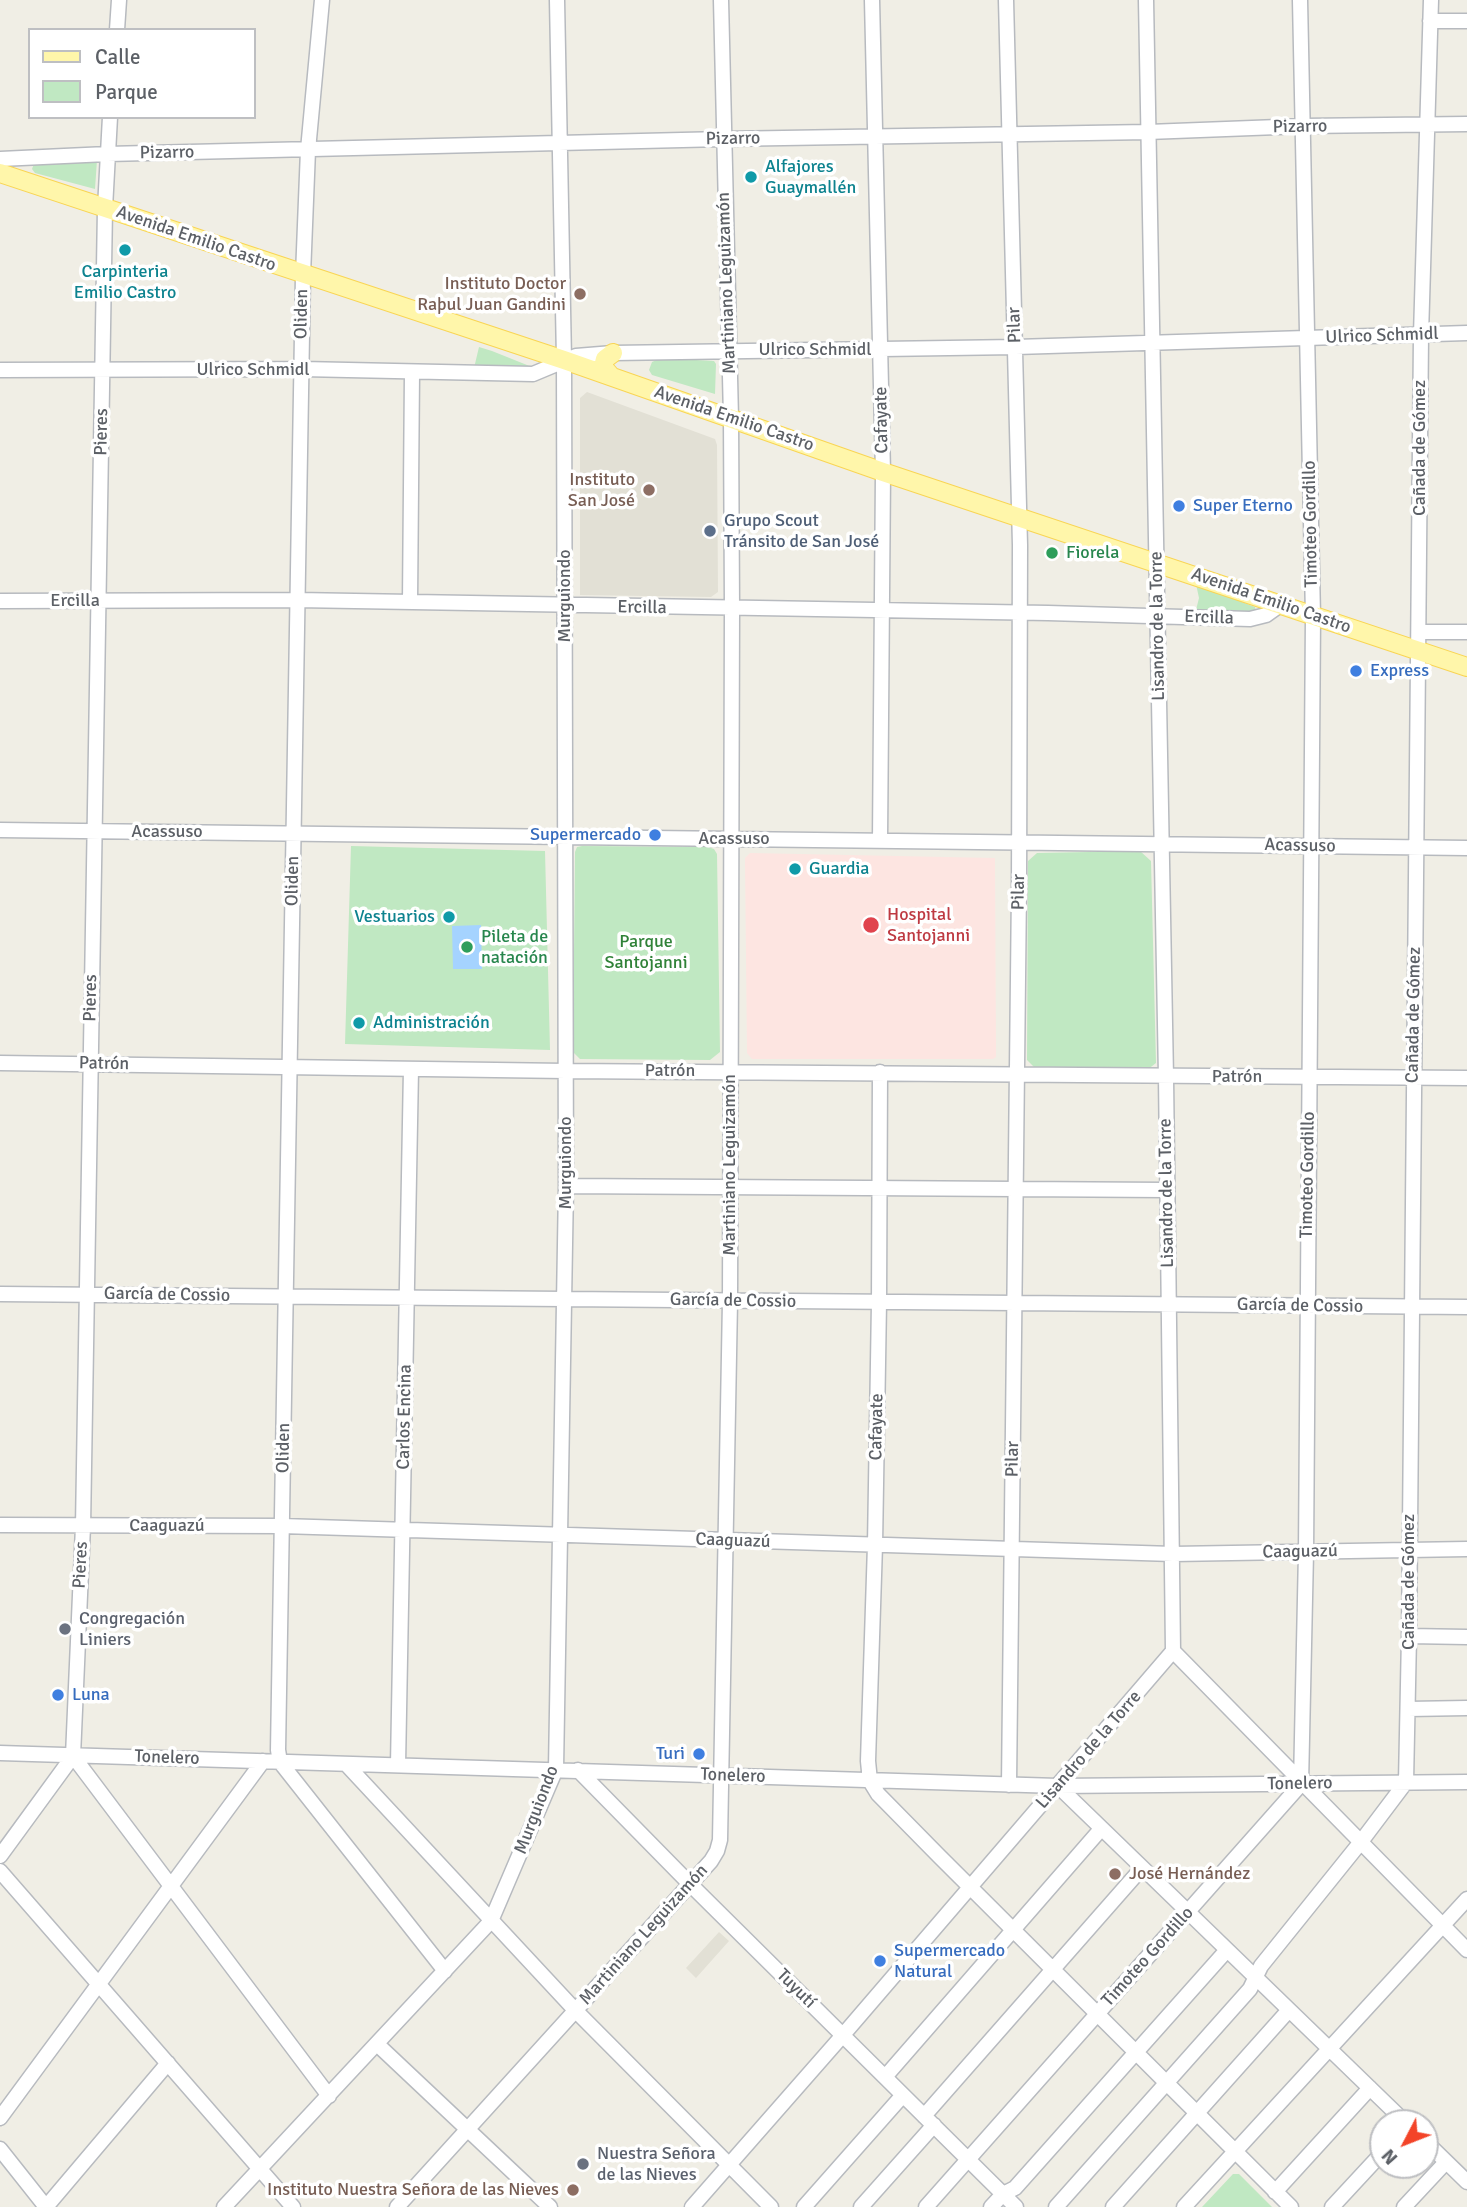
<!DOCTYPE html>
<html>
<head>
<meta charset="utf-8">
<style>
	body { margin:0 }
	#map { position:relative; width:1467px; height:2207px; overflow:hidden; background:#f0eee5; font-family:Signika,sans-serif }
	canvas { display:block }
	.legend { position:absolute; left:28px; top:28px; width:228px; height:91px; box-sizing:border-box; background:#fff; border:2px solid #bebfc2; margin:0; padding:9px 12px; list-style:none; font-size:21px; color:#5c6066 }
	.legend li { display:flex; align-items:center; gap:14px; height:35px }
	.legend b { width:35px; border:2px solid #bebfc2 }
	.north { position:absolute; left:1369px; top:2109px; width:70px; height:70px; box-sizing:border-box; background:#fff; border:2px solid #bebfc2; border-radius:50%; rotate:228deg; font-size:19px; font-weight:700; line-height:28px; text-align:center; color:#5c6066 }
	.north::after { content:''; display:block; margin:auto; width:24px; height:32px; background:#f34428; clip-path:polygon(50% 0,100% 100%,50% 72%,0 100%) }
</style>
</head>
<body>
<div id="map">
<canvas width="1467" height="2207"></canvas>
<ul class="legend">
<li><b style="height:9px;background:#fff6aa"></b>Calle</li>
<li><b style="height:19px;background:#c0e8c2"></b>Parque</li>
</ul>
<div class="north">N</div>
</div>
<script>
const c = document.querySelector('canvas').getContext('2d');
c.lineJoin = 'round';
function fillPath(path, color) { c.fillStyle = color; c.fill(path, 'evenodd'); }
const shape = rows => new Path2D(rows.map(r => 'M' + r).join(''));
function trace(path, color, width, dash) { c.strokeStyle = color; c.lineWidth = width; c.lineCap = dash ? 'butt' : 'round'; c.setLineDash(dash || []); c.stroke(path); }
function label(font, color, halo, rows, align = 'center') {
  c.font = font + ' Signika,sans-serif'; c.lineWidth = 7; c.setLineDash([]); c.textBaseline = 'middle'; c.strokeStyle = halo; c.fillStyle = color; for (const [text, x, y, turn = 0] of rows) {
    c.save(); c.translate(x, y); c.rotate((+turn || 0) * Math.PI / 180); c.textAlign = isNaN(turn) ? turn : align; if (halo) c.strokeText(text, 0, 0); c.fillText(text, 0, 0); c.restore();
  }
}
const education = shape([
	[587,392,715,439,717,445,718,592,711,597,580,595,580,398],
	[719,1932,729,1941,696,1978,686,1968]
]);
const medical = shape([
	[750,853,995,858,996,1057,993,1059,752,1059,747,1053,745,858]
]);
const green = shape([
	[97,160,95,189,35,173,32,169,35,161],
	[479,347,492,351,532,367,474,368],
	[661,358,714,361,716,364,715,394,652,375,649,370,652,362],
	[1196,584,1255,607,1256,612,1195,614,1199,598],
	[351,846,545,851,550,1050,345,1044],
	[582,846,708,847,714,849,717,854,720,1052,710,1060,580,1059,573,1052,575,852,577,847],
	[1140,851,1151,861,1156,1063,1147,1070,1035,1068,1027,1060,1028,861,1037,853],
	[1233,2174,1239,2174,1272,2207,1202,2207]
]);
const water = shape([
	[481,925,482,969,453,969,452,926]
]);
const minor = shape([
	[322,0,308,150,303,275,278,1750,280,1762,445,1971],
	[872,0,883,472,880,840],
	[1006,0,1020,545,1019,888,1009,1785],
	[1430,21,1467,21],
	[117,30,119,0],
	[0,159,107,154,723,139,1148,132,1304,126,1467,124],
	[0,370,302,369,533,374,576,356,613,353,1016,347,1467,333],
	[0,601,297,600,1048,613,1250,619,1266,615,1280,605],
	[410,602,412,373],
	[1419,632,1467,632],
	[0,830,1467,848],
	[0,1063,566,1071,1467,1078],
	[880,1072,879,1302,875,1545,868,1761,870,1781,878,1794,939,1856,1291,2207],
	[566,1186,1166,1190],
	[0,1294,1467,1307],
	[0,1525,282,1526,1173,1554,1467,1549],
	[1409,1636,1467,1637],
	[1173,1651,1467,1950],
	[1408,1709,1467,1708],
	[0,1753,1058,1786,1467,1782],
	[73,1756,329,2096],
	[346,1764,575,2010,771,2207],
	[398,1765,411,1069],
	[578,1770,690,1884,1016,2207],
	[1058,1786,1406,2123],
	[0,1856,73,1756,83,1526,105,208,110,117],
	[0,1871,293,2207],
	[378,2045,550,2207],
	[885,2077,1101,1829],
	[924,2116,1142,1868],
	[0,2118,263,1761],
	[1425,2141,1467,2182],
	[0,2149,46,2207,168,2063],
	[1275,2192,1370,2088],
	[224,2207,491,1921,556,1769,566,1186,564,360,557,0],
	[397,2207,711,1861,717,1851,720,1840,730,1301,732,609,731,418,721,0],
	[692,2207,843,2035,1173,1651,1166,1077,1146,0],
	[804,2207,903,2095],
	[861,2207,934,2125],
	[926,2207,1301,1784,1306,1552,1313,616,1300,0],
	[991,2207,1003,2194,1015,2188,1227,1950],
	[1056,2207,1250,1989,1261,1966,1360,1843,1406,1782,1409,1636,1421,335,1431,0],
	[1113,2207,1289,2010],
	[1184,2207,1467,1899],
	[1332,2207,1383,2152],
	[1404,2207,1446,2162]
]);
const major = shape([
	[0,173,564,360,883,472,1467,667],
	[611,376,604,368,604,363,605,359,613,353]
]);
const markers = [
	[751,177,7,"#0f9aa8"],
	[125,250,7,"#0f9aa8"],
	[580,294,7,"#8d6e63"],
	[649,490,7,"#8d6e63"],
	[1179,506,7,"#3f7fe0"],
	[710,531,7,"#5c6f8a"],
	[1052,553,7,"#2e9e5b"],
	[1356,671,7,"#3f7fe0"],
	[655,835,7,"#3f7fe0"],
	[795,869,7,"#0f9aa8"],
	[449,917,7,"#0f9aa8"],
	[871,925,9,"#e0444e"],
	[467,947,7,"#2e9e5b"],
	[359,1023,7,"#0f9aa8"],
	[65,1629,7,"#6b7280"],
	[58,1695,7,"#3f7fe0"],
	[699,1754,7,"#3f7fe0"],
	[1115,1874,7,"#8d6e63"],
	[880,1961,7,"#3f7fe0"],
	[583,2164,7,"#6b7280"],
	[573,2190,7,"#8d6e63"]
];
const streetNames = [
	["Pizarro",1300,127,-1],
	["Pizarro",733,139,-1],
	["Pizarro",167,153,-1],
	["Avenida Emilio Castro",196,239,19],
	["Martiniano Leguizamón",727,283,-92],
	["Oliden",302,314,-89],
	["Pilar",1015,325,-92],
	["Ulrico Schmidl",1382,336,-2],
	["Ulrico Schmidl",815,350],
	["Ulrico Schmidl",253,370],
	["Avenida Emilio Castro",734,419,19],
	["Cafayate",882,420,-91],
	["Pieres",102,432,-89],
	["Cañada de Gómez",1420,448,-90],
	["Timoteo Gordillo",1311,524,-91],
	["Murguiondo",565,596,-90],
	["Ercilla",75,601],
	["Avenida Emilio Castro",1271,601,19],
	["Ercilla",642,608,1],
	["Ercilla",1209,618,2],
	["Lisandro de la Torre",1158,626,-91],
	["Acassuso",167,832],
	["Acassuso",734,839],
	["Acassuso",1300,846,1],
	["Oliden",293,881,-89],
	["Pilar",1019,892,-89],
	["Pieres",91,998,-89],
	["Cañada de Gómez",1414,1015,-89],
	["Patrón",104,1064,1],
	["Patrón",670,1071],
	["Patrón",1237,1077],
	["Murguiondo",566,1163,-90],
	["Martiniano Leguizamón",730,1165,-90],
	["Timoteo Gordillo",1308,1175,-89],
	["Lisandro de la Torre",1167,1193,-91],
	["García de Cossio",167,1295,1],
	["García de Cossio",733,1301,1],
	["García de Cossio",1300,1306,1],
	["Carlos Encina",405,1417,-89],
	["Cafayate",877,1427,-89],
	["Oliden",284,1448,-89],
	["Pilar",1013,1459,-89],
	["Caaguazú",167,1526],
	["Caaguazú",733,1541,2],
	["Caaguazú",1300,1552,-1],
	["Pieres",81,1565,-87],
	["Cañada de Gómez",1409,1582,-90],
	["Lisandro de la Torre",1089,1750,-49],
	["Tonelero",167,1758,2],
	["Tonelero",733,1776,2],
	["Tonelero",1300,1784,-1],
	["Murguiondo",537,1810,-69],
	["Martiniano Leguizamón",644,1935,-48],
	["Timoteo Gordillo",1148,1957,-48],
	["Tuyutí",796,1989,45]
];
const cultureNames = [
	["Alfajores",765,167],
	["Guaymallén",765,188],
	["Carpinteria",125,272,"center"],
	["Emilio Castro",125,293,"center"],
	["Guardia",809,869],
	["Vestuarios",435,917,"right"],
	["Administración",373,1023]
];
const educationNames = [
	["Instituto Doctor",566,284],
	["Raþul Juan Gandini",566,305],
	["Instituto",635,480],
	["San José",635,501],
	["José Hernández",1129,1874,"left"],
	["Instituto Nuestra Señora de las Nieves",559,2190]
];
const shopNames = [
	["Super Eterno",1193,506],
	["Express",1370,671],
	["Supermercado",641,835,"right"],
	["Luna",72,1695],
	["Turi",685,1754,"right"],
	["Supermercado",894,1951],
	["Natural",894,1972]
];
const serviceNames = [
	["Grupo Scout",724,521],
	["Tránsito de San José",724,542]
];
const leisureNames = [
	["Fiorela",1066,553],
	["Pileta de",481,937],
	["natación",481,958]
];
const healthNames = [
	["Hospital",887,915],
	["Santojanni",887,936]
];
const parkNames = [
	["Parque",646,942],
	["Santojanni",646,963]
];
const worshipNames = [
	["Congregación",79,1619],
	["Liniers",79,1640],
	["Nuestra Señora",597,2154],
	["de las Nieves",597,2175]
];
fillPath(education, '#e2e0d5');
fillPath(medical, '#fde5e1');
fillPath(green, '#c0e8c2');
fillPath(water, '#a5d3ff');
trace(minor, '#b7babf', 17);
trace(major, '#f9d554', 20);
trace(minor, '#fff', 14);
trace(major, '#fff6aa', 18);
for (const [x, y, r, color] of markers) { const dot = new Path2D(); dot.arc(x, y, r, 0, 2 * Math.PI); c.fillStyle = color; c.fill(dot); trace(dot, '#fff', 2.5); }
label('18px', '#5c6066', '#fff', streetNames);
label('18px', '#0d838f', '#fff', cultureNames, 'left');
label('18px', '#785e54', '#fff', educationNames, 'right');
label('18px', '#366cbe', '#fff', shopNames, 'left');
label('18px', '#4e5e75', '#fff', serviceNames, 'left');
label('18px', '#27864d', '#fff', leisureNames, 'left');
label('18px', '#be3a42', '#fff', healthNames, 'left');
label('18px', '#308238', '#fff', parkNames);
label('18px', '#5b616d', '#fff', worshipNames, 'left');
</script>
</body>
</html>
